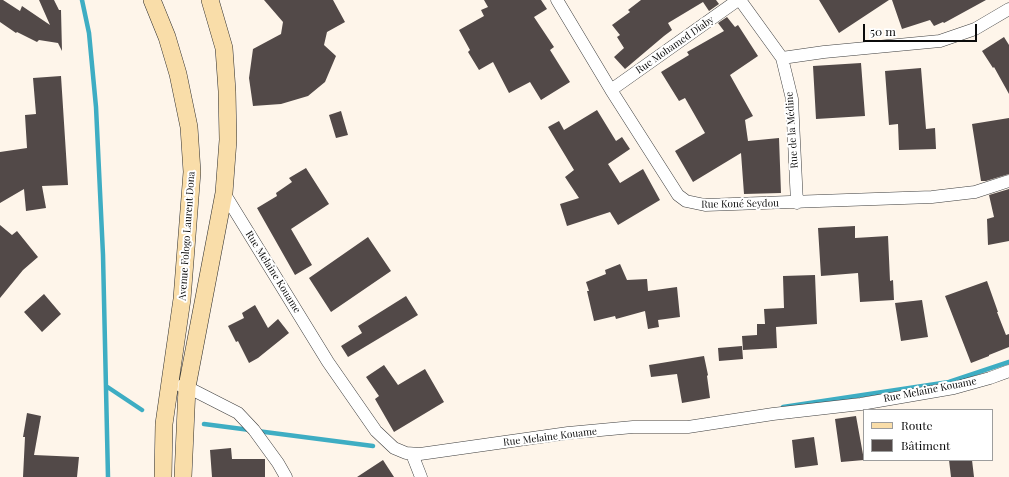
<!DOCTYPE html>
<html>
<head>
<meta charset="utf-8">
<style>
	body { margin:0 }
	#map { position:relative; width:1009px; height:477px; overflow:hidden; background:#fef5ea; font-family:"Playfair Display",serif }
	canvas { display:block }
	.legend { position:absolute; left:863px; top:409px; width:130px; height:52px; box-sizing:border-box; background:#fff; border:1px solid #9d9d9d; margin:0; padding:5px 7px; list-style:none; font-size:12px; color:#0b0b0b }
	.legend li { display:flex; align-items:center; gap:8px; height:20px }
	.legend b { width:20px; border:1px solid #9d9d9d }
	.scale { position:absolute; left:863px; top:24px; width:114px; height:18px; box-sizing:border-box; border:2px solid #0b0b0b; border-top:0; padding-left:5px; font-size:12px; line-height:14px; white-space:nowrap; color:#0b0b0b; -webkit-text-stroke:3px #fff; paint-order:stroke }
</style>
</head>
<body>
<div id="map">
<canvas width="1009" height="477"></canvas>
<ul class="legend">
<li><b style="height:5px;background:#f9dda9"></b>Route</li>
<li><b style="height:11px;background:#524948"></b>Bâtiment</li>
</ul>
<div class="scale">50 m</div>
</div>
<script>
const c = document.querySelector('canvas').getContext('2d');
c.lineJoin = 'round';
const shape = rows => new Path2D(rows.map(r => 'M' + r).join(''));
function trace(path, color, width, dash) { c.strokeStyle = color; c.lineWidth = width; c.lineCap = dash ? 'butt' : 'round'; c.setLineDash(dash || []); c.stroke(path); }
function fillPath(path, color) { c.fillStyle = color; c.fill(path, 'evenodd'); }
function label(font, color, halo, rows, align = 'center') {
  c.font = font + ' "Playfair Display",serif'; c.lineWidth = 4; c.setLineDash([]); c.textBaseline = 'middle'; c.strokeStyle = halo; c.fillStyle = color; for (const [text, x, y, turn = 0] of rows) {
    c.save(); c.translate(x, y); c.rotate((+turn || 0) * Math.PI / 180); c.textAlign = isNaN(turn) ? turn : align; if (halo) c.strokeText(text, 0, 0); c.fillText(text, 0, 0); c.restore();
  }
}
const stream = shape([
	[82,0,89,33,96,107,103,255,108,477],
	[106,386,142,410],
	[783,407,949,382,1009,362],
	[204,424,250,430],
	[257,431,373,446]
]);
const building = shape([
	[0,0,3,0,20,11,22,6,50,25,39,0,54,0,59,10,61,10,62,51,58,43,39,40,37,42,17,32,16,33,0,22],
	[264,0,333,0,345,22,327,32,324,45,336,56,325,82,308,96,281,104,253,106,249,78,253,49,281,34,283,22],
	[484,0,541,0,547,9,534,17,554,47,550,50,570,82,541,100,530,82,509,93,493,62,479,70,468,52,470,50,459,30,484,16,481,10,488,7],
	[641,0,716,0,719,4,709,11,703,2,668,23,672,30,664,36,625,69,614,57,624,48,617,37,620,35,612,25,630,12,628,10],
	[819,0,889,0,839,33],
	[892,0,986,0,944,23,943,22,934,26,930,20,902,29],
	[727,17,735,27,738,25,758,56,730,75,753,116,745,120,748,141,779,138,781,193,744,194,741,153,693,182,675,151,705,133,685,98,679,101,661,72,689,55,687,52,724,31,718,23],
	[1004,37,1009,45,1009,94,994,67,993,68,982,51],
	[861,63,865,116,816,119,813,66],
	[921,68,926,129,935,128,936,149,899,150,898,124,889,125,885,71],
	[61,76,68,185,42,186,46,208,26,211,24,189,0,203,0,152,27,148,25,115,36,114,33,78],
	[597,110,616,141,622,137,630,149,608,164,620,183,643,169,660,200,618,225,610,212,567,226,560,204,579,198,565,177,574,170,548,127,559,121,564,130],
	[341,111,348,135,336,138,329,115],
	[1009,118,1009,174,986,181,981,181,972,124],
	[306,168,329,204,291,229,312,265,295,275,257,208,277,196,276,193,292,182,289,178],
	[1009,189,1009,241,988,245,987,219,994,217,989,195],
	[0,225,12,235,17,231,38,257,23,270,0,298],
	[855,226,855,238,888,236,890,281,893,280,894,300,860,302,858,273,821,276,818,228],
	[368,237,391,271,331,312,309,278],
	[620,264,627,280,647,279,648,291,677,287,680,317,658,320,659,327,648,329,645,311,616,319,615,316,594,321,587,291,589,291,586,282,606,274,605,270],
	[815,275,817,324,776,327,777,348,743,350,742,336,757,335,757,324,765,324,764,309,784,308,783,276],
	[987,281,998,312,997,312,1006,335,1009,334,1009,347,989,355,989,356,971,363,945,296],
	[44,294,61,314,42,332,24,312],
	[406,296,418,315,348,357,341,346,362,333,358,326],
	[922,300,928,337,901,341,895,303],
	[255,305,268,328,278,319,289,333,258,358,249,363,238,341,236,342,228,326,244,318,242,313],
	[742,346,743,359,719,361,718,348],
	[704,356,708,375,707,376,710,398,682,403,677,374,651,377,649,365],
	[384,365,398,385,425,369,444,402,394,432,375,399,379,396,366,377],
	[27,413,41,416,34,455,79,457,77,477,23,477,25,437,23,437],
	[856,416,864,460,841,462,835,419],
	[814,437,818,465,795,468,792,440],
	[231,448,232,459,265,459,265,477,212,477,210,450],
	[383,460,394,477,357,477],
	[949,460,972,460,974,477,951,477]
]);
const street = shape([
	[557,0,611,90,678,195,686,201,705,205,932,197,975,192,1009,181],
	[740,0,782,58,792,99,797,203],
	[782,58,824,52,940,41,975,29,1009,9],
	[611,90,738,0],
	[224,193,328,362,376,431,394,448,406,453,420,454,568,433,633,427,688,427,773,414,861,404,954,388,990,378,1009,371],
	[181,386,187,387,238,413,254,430,278,463,286,477],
	[412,454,421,477]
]);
const secondary = shape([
	[152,0,167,37,178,74,189,127,192,172,182,299,164,424,163,477],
	[183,477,187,387,224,193,228,140,227,91,224,48,210,0]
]);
const streetNames = [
	["Rue Mohamed Diaby",675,45,-35],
	["Rue de la Médine",792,130,-94],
	["Rue Koné Seydou",740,204,-1],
	["Avenue Fologo Laurent Dona",187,236,-86],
	["Rue Melaine Kouame",273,272,58],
	["Rue Melaine Kouame",930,390,-11],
	["Rue Melaine Kouame",550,437,-7]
];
trace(stream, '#3eadc3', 4.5);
fillPath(building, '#524948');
trace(street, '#3e3e3e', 13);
trace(secondary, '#2d2d2d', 18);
trace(street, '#fff', 12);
trace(secondary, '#f9dda9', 17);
label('10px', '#0b0b0b', '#fff', streetNames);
</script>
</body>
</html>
